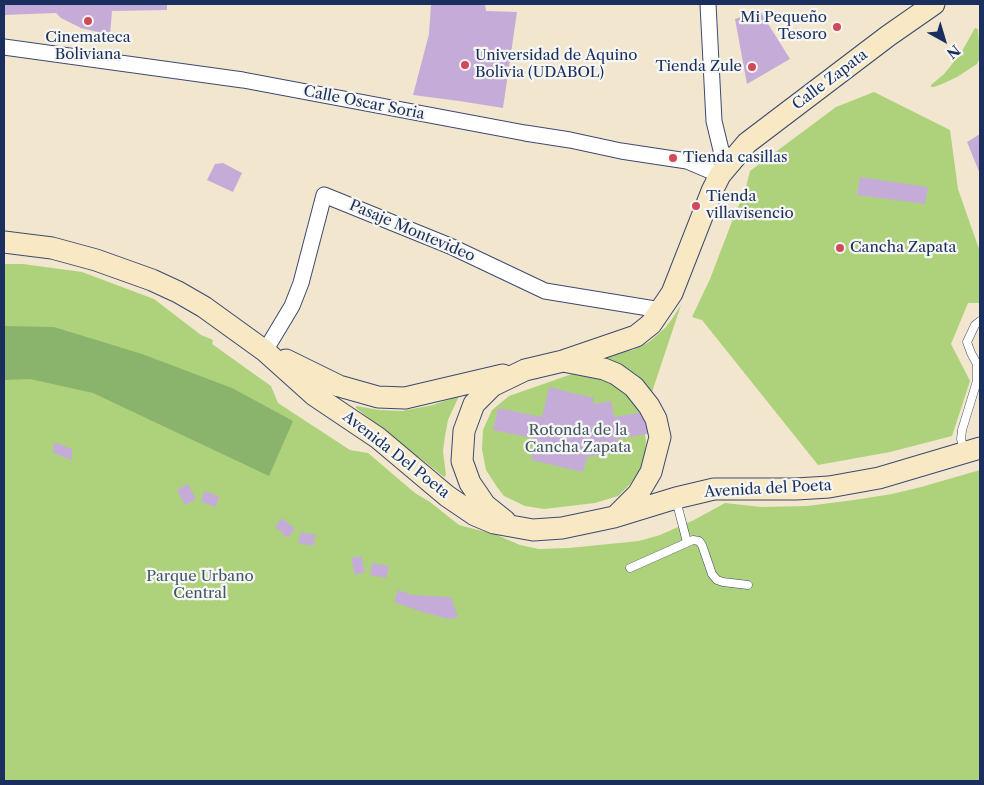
<!DOCTYPE html>
<html>
<head>
<meta charset="utf-8">
<style>
	body { margin:0 }
	#map { position:relative; width:984px; height:785px; overflow:hidden; background:#f2e6cf; font-family:"Libre Caslon Text",serif }
	canvas { display:block }
	.frame { position:absolute; inset:0; border:5px solid #1b2f5e; pointer-events:none }
	.north { position:absolute; left:919px; top:15px; width:50px; height:50px; -webkit-text-stroke:4px #f6f6f2; paint-order:stroke; rotate:141deg; font-size:14px; font-weight:700; line-height:20px; text-align:center; color:#1b2f5e }
	.north::after { content:''; display:block; margin:auto; width:18px; height:22px; background:#1b2f5e; clip-path:polygon(50% 0,100% 100%,50% 72%,0 100%) }
</style>
</head>
<body>
<div id="map">
<canvas width="984" height="785"></canvas>
<div class="frame"></div>
<div class="north">N</div>
</div>
<script>
const c = document.querySelector('canvas').getContext('2d');
c.lineJoin = 'round';
function fillPath(path, color) { c.fillStyle = color; c.fill(path, 'evenodd'); }
const shape = rows => new Path2D(rows.map(r => 'M' + r).join(''));
function trace(path, color, width, dash) { c.strokeStyle = color; c.lineWidth = width; c.lineCap = dash ? 'butt' : 'round'; c.setLineDash(dash || []); c.stroke(path); }
function label(font, color, halo, rows, align = 'center') {
  c.font = font + ' "Libre Caslon Text",serif'; c.lineWidth = 4.5; c.setLineDash([]); c.textBaseline = 'middle'; c.strokeStyle = halo; c.fillStyle = color; for (const [text, x, y, turn = 0] of rows) {
    c.save(); c.translate(x, y); c.rotate((+turn || 0) * Math.PI / 180); c.textAlign = isNaN(turn) ? turn : align; if (halo) c.strokeText(text, 0, 0); c.fillText(text, 0, 0); c.restore();
  }
}
const green = shape([
	[975,28,978,29,980,57,977,64,957,77,942,84,934,87,931,87,931,85,944,74,961,53],
	[874,92,950,130,958,189,979,249,980,250,980,303,968,303,951,344,970,381,952,436,890,452,818,465,702,320,692,317,710,279,736,211,744,195,750,171,836,107],
	[4,264,23,264,82,272,154,299,201,335,213,340,212,344,271,386,278,403,350,450,368,453,415,493,430,502,459,525,497,535,520,545,539,549,569,548,639,541,660,535,694,520,725,503,761,507,807,506,854,500,892,494,921,487,980,470,980,781,4,781],
	[681,305,652,392,644,381,630,370,601,356,633,350,649,342,665,328,672,319],
	[572,374,593,375,615,386,631,399,638,409,643,422,646,441,645,453,640,470,630,484,618,496,595,503,544,509,525,506,504,496,497,487,486,470,482,449,483,430,492,410,509,396],
	[459,396,448,420,445,436,443,451,446,475,444,477,356,408,356,406,379,410,402,411,433,405]
]);
const forest = shape([
	[4,326,54,327,142,354,232,388,293,421,269,476,93,393,30,379,4,380]
]);
const building = shape([
	[4,4,167,4,167,10,112,11,110,35,81,28,61,18,56,13,4,15],
	[431,4,485,4,486,11,517,12,503,108,459,101,413,95,429,34],
	[760,11,790,59,747,84,735,19],
	[980,134,980,174,967,142],
	[223,163,242,173,233,192,207,180,215,164],
	[860,177,928,187,925,204,857,195],
	[549,387,594,398,593,404,611,401,614,417,650,411,653,433,617,439,619,452,587,457,583,472,531,460,536,439,493,430,498,408,542,417],
	[54,442,72,449,72,460,53,453],
	[188,484,196,499,185,505,177,490],
	[204,491,219,496,216,507,201,502],
	[282,518,295,529,288,538,275,527],
	[301,532,316,535,313,546,298,543],
	[361,556,365,572,355,575,351,558],
	[372,563,389,566,386,578,370,575],
	[398,590,412,595,451,597,458,617,449,619,422,612,394,602]
]);
const service = shape([
	[964,450,961,439,962,430,977,381,977,364,971,353,967,342,975,325,980,321],
	[676,500,687,542],
	[630,568,693,540,699,541,702,545,712,574,717,580,723,582,748,585]
]);
const minor = shape([
	[708,4,714,121,721,150,730,162],
	[4,47,243,80,525,133,570,140,621,151,687,161,720,175],
	[265,351,292,306,301,283,324,195,450,246,545,291,661,310]
]);
const secondary = shape([
	[4,242,52,248,96,260,152,280,178,292,204,307,265,351,314,395,378,438,447,496,475,515,494,523,533,530,562,528,614,517,676,498,714,489,796,489,829,487,879,478,980,448],
	[286,360,339,386,378,397,405,398,503,375],
	[563,361,604,369,616,374,634,387,649,406,656,419,660,437,651,472,638,494,618,514],
	[505,521,485,505,470,483,462,461,464,431,474,404,492,386,525,370,563,361,636,336,651,324,672,293,712,191,720,175,747,143,888,36,934,4]
]);
const markers = [
	[88,21,5,"#d1495b"],
	[837,27,5,"#d1495b"],
	[465,65,5,"#d1495b"],
	[752,67,5,"#d1495b"],
	[673,158,5,"#d1495b"],
	[696,206,5,"#d1495b"],
	[840,248,5,"#d1495b"]
];
const poiNames = [
	["Mi Pequeño",827,18,"right"],
	["Tesoro",827,35,"right"],
	["Cinemateca",88,38,"center"],
	["Boliviana",88,55,"center"],
	["Universidad de Aquino",475,56],
	["Bolivia (UDABOL)",475,73],
	["Tienda Zule",742,67,"right"],
	["Tienda casillas",683,158],
	["Tienda",706,197],
	["villavisencio",706,214],
	["Cancha Zapata",850,248]
];
const streetNames = [
	["Calle Zapata",830,80,-37],
	["Calle Oscar Soria",364,103,11],
	["Pasaje Montevideo",412,231,23],
	["Avenida Del Poeta",396,455,38],
	["Avenida del Poeta",768,489,-3]
];
const parkNames = [
	["Rotonda de la",578,431],
	["Cancha Zapata",578,448],
	["Parque Urbano",200,577],
	["Central",200,594]
];
fillPath(green, '#aed27b');
fillPath(forest, '#8ab46b');
fillPath(building, '#c5acd8');
trace(service, '#3b4a6f', 9);
trace(minor, '#3b4a6f', 17);
trace(secondary, '#3b4a6f', 23);
trace(service, '#fff', 8);
trace(minor, '#fff', 15);
trace(secondary, '#f8e8c3', 21);
for (const [x, y, r, color] of markers) { const dot = new Path2D(); dot.arc(x, y, r, 0, 2 * Math.PI); c.fillStyle = color; c.fill(dot); trace(dot, '#f6f6f2', 2); }
label('15px', '#1b2f5e', '#f6f6f2', poiNames, 'left');
label('15px', '#1b2f5e', '#f6f6f2', streetNames);
label('15px', '#405865', '#f6f6f2', parkNames);
</script>
</body>
</html>
